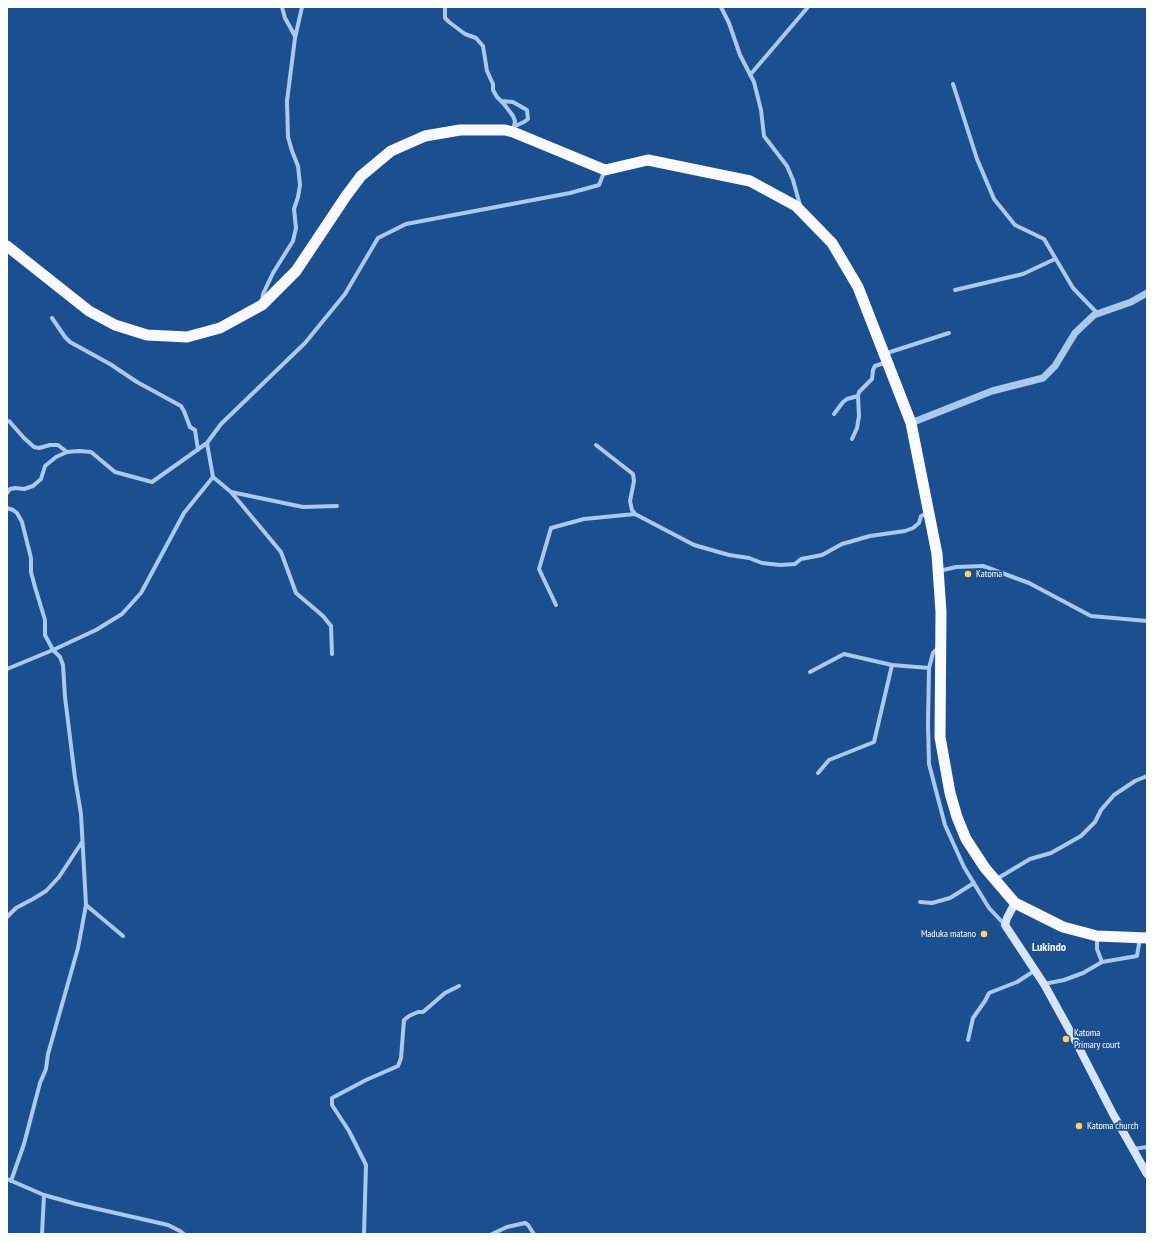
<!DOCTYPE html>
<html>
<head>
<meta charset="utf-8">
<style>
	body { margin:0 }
	#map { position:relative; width:1154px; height:1241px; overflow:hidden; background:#1b4f8f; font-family:"PT Sans Narrow",sans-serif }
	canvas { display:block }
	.frame { position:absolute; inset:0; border:8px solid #fff; pointer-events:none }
</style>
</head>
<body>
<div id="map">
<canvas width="1154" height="1241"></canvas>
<div class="frame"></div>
</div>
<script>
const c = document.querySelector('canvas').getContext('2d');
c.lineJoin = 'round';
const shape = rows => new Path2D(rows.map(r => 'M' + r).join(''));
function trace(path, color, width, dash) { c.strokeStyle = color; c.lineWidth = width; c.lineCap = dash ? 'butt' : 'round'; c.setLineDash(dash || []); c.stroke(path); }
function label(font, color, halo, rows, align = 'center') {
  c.font = font + ' "PT Sans Narrow",sans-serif'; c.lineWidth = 3.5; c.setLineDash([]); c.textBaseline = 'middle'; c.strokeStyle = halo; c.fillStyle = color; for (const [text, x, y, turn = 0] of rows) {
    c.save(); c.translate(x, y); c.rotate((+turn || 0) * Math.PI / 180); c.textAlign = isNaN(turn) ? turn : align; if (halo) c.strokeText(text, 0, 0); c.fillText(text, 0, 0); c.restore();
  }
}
const minor = shape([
	[282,7,285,18,295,36],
	[445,7,445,18,449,22,465,34,476,38,483,46,487,71,493,84,493,90,497,97,504,104,513,116,515,121,513,131],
	[721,7,729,23,740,55,754,82,761,110,764,136,787,166,793,180,800,205],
	[750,75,808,7],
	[953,84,977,159,994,199,1015,225,1044,239,1073,288,1098,314],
	[501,101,513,102,527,110,528,119,524,122,515,126],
	[955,290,1023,274,1055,259],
	[262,301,263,294,273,273,293,241,296,228,294,209,298,197,300,185,298,166,292,151,288,137,287,101,295,38,302,7],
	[52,318,65,337,70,342,110,364,137,382,181,406,184,411,190,427,195,430,198,450],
	[884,354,949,333],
	[834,414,843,402,847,399,858,396],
	[9,421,24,438,34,447,39,448,50,445,58,445,67,452],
	[852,439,857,428,859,416,858,396,859,392,872,379,873,370,875,366,887,362],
	[596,445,633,474,634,481,630,501,632,510,635,514,694,545,729,555,749,558,762,563,780,565,795,564,801,559,822,555,842,544,870,536,905,531,913,528,919,523,921,516,928,513],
	[213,477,231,492,281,552,296,593,323,616,331,626,332,654],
	[231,492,303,507,337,506],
	[7,493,10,489,15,488,24,489,33,486,41,479,45,466,56,457,67,452,79,451,91,452,115,472,152,482,207,443,221,424,305,343,345,294,378,238,406,224,570,193,599,185,605,170],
	[7,508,13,510,17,513,22,522,31,558,31,572,35,587,45,620,45,635,53,650,60,657,63,665,65,697,75,778,81,814,86,905,78,948,48,1054,46,1069,40,1083,24,1144,11,1181],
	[939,571,956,567,983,566,1029,583,1091,616,1147,621],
	[556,605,539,569,551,528,584,519,635,514],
	[938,648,933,653,929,668,928,724,929,764,945,825,964,867,989,908,1005,925],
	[7,669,53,650,96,630,122,614,141,593,184,513,213,477,207,443],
	[810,672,844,654,892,665,929,668],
	[818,773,829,760,874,742,892,665],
	[995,880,1030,859,1051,853,1081,836,1095,822,1101,810,1114,795,1135,781,1147,776],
	[920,902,932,903,950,898,974,883],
	[86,905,123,936],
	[7,917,16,908,33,899,46,891,59,877,82,842],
	[1097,938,1097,949,1102,962],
	[1044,984,1064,980,1083,973,1102,962,1137,956,1140,938],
	[968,1040,973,1018,985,1001,989,993,1017,982,1034,971],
	[1133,1149,1147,1147],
	[7,1179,44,1195,76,1204,155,1222,168,1225,180,1231,184,1234],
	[42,1234,44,1195],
	[364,1234,366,1165,349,1131,332,1105,332,1098,366,1080,398,1066,401,1058,404,1020,409,1016,418,1012,423,1012,445,993,459,986],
	[492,1234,507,1227,525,1223,528,1225,534,1234]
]);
const tertiary = shape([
	[911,423,992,391,1043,378,1055,366,1075,333,1094,315,1131,302,1147,293]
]);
const secondary = shape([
	[1015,903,1007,918,1005,925,1044,984,1076,1042,1113,1114,1147,1174]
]);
const trunk = shape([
	[7,246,89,311,115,325,147,335,187,337,220,328,262,305,296,271,346,196,361,176,391,151,425,136,460,130,505,130,513,132,605,170,648,160,750,181,796,206,832,243,858,287,911,423,937,554,941,612,940,737,950,793,957,817,966,839,985,868,1015,903,1063,927,1097,936,1147,938]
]);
const markers = [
	[968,574,4,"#ffd166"],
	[984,934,4,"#ffd166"],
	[1066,1039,4,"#ffd166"],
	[1079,1126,4,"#ffd166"]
];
const poiNames = [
	["Katoma",976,574],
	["Maduka matano",976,934,"right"],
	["Katoma",1074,1033],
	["Primary court",1074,1045],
	["Katoma church",1087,1126]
];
const quarterNames = [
	["Lukindo",1049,948]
];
trace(minor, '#a9c9ee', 4);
trace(tertiary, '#a9c9ee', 7);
trace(secondary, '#d6e6fa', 8);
trace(trunk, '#f8faff', 11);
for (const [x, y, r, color] of markers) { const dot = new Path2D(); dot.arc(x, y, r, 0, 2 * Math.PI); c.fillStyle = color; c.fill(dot); trace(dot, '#1b4f8f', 1.5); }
label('10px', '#fff', '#1b4f8f', poiNames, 'left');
label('bold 12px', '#fff', '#1b4f8f', quarterNames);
</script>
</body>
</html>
